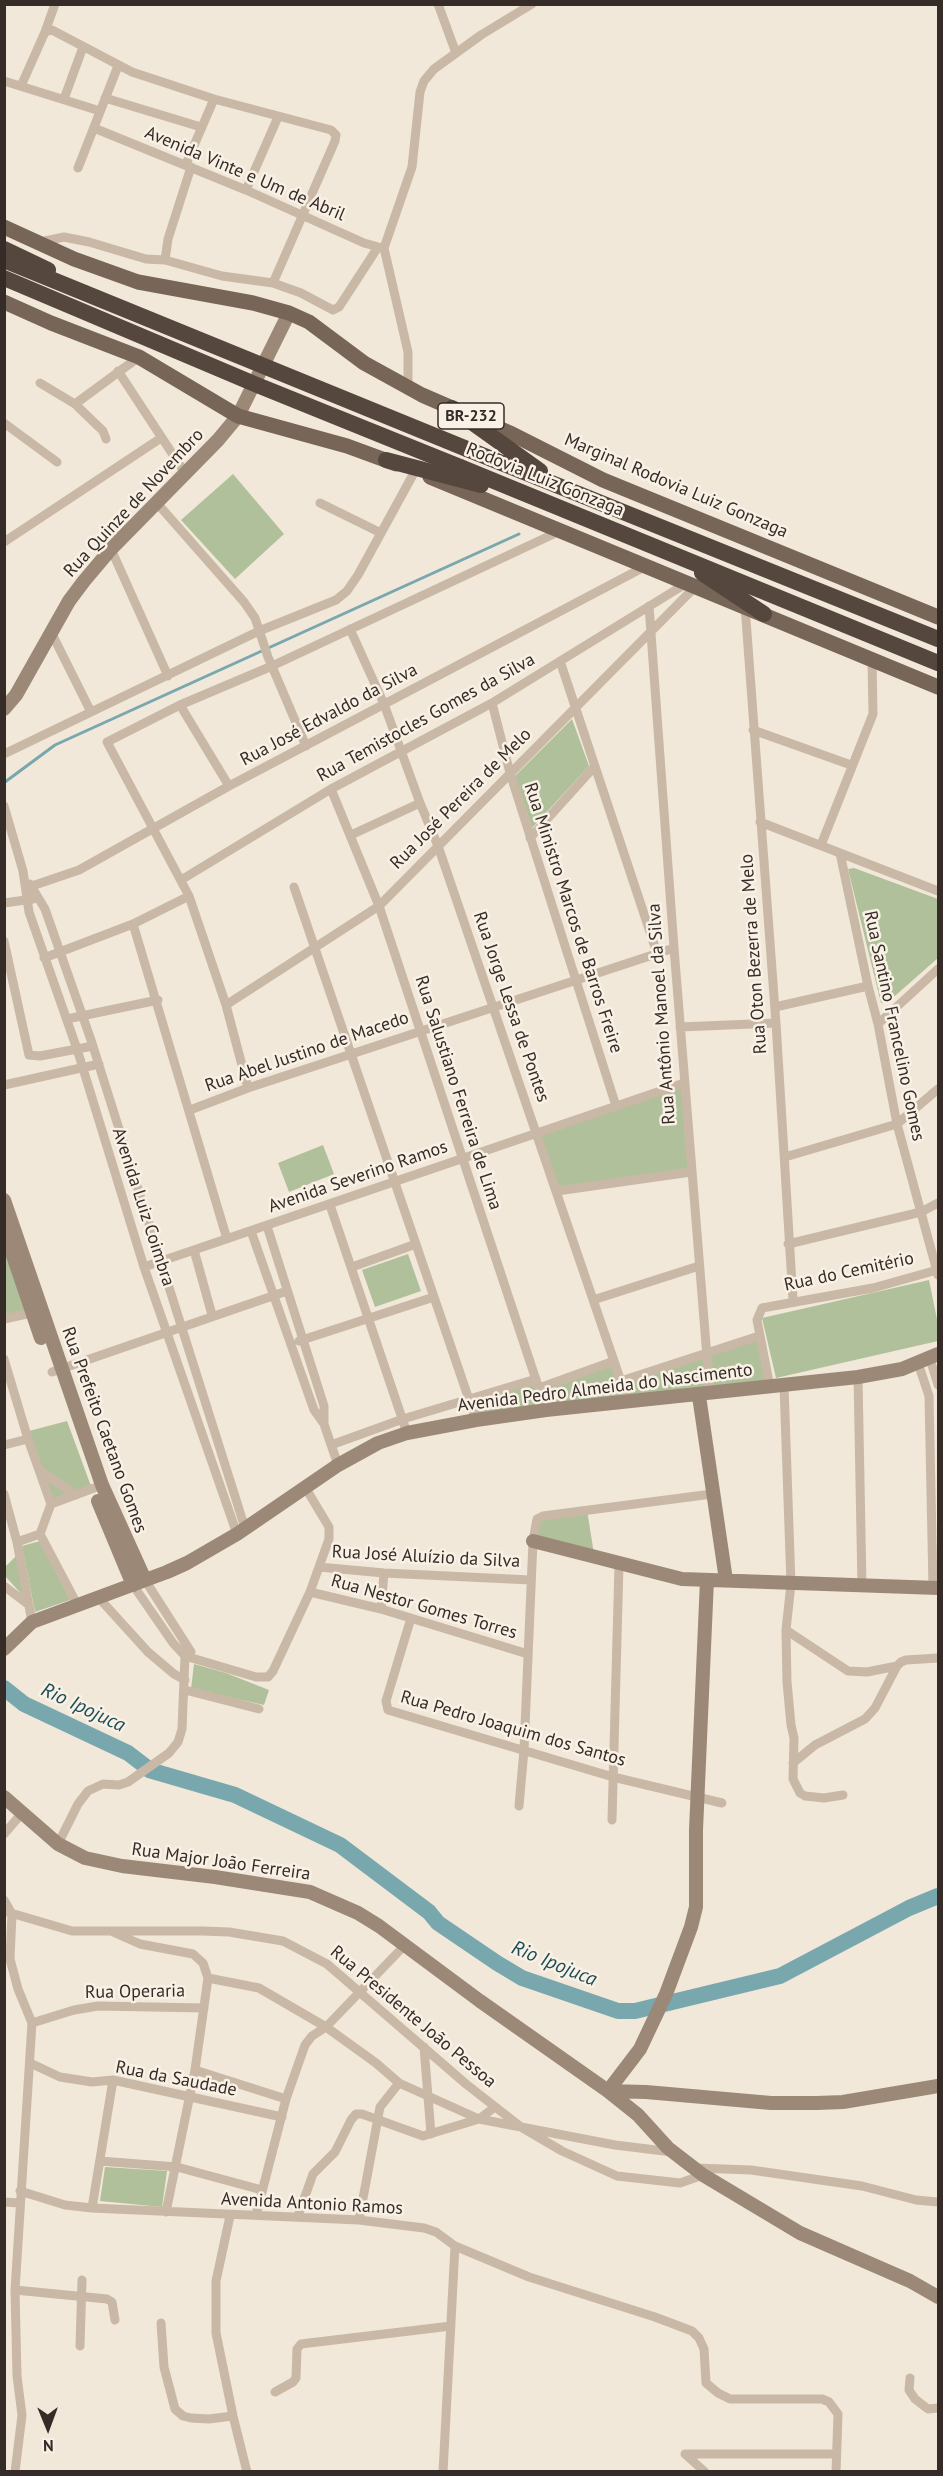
<!DOCTYPE html>
<html>
<head>
<meta charset="utf-8">
<style>
	body { margin:0 }
	#map { position:relative; width:943px; height:2476px; overflow:hidden; background:#f1e8d9; font-family:"PT Sans",sans-serif }
	canvas { display:block }
	.frame { position:absolute; inset:0; border:6px solid #352c27; pointer-events:none }
	.north { position:absolute; left:18px; top:2398px; width:60px; height:60px; -webkit-text-stroke:4px #f9f1e5; paint-order:stroke; rotate:179deg; font-size:16px; font-weight:700; line-height:24px; text-align:center; color:#352c27 }
	.north::after { content:''; display:block; margin:auto; width:21px; height:27px; background:#352c27; clip-path:polygon(50% 0,100% 100%,50% 72%,0 100%) }
</style>
</head>
<body>
<div id="map">
<canvas width="943" height="2476"></canvas>
<div class="frame"></div>
<div class="north">N</div>
</div>
<script>
const c = document.querySelector('canvas').getContext('2d');
c.lineJoin = 'round';
function fillPath(path, color) { c.fillStyle = color; c.fill(path, 'evenodd'); }
const shape = rows => new Path2D(rows.map(r => 'M' + r).join(''));
function trace(path, color, width, dash) { c.strokeStyle = color; c.lineWidth = width; c.lineCap = dash ? 'butt' : 'round'; c.setLineDash(dash || []); c.stroke(path); }
function label(font, color, halo, rows, align = 'center') {
  c.font = font + ' "PT Sans",sans-serif'; c.lineWidth = 5; c.setLineDash([]); c.textBaseline = 'middle'; c.strokeStyle = halo; c.fillStyle = color; for (const [text, x, y, turn = 0] of rows) {
    c.save(); c.translate(x, y); c.rotate((+turn || 0) * Math.PI / 180); c.textAlign = isNaN(turn) ? turn : align; if (halo) c.strokeText(text, 0, 0); c.fillText(text, 0, 0); c.restore();
  }
}
const green = shape([
	[233,474,284,534,235,579,181,520],
	[572,719,589,766,532,828,515,776],
	[854,868,938,899,938,958,888,1002,881,1003,848,869],
	[684,1083,691,1172,557,1191,537,1133],
	[323,1145,334,1174,289,1192,278,1163],
	[4,1243,29,1313,4,1319],
	[408,1254,421,1291,375,1307,362,1270],
	[929,1280,938,1324,938,1341,776,1378,762,1318],
	[759,1336,770,1387,475,1423,467,1400,534,1378,537,1387,615,1364,620,1380],
	[67,1421,91,1486,53,1499,29,1431],
	[587,1510,594,1554,532,1536,533,1520],
	[40,1541,70,1600,35,1612,22,1546],
	[16,1556,26,1599,5,1576,5,1567],
	[194,1664,226,1673,269,1690,264,1705,191,1689],
	[105,2167,167,2171,162,2207,100,2201]
]);
const stream = shape([
	[5,782,55,745,519,534]
]);
const river = shape([
	[4,1688,24,1704,128,1753,145,1766],
	[149,1770,235,1795,340,1845,429,1912,438,1923,497,1963,522,1978,618,2011,635,2011,780,1976,909,1908,938,1896]
]);
const street = shape([
	[438,4,456,53],
	[45,32,55,4],
	[4,81,100,111],
	[21,86,45,32,52,30,132,72,214,99,331,130,336,135,335,141,273,283],
	[105,98,201,127],
	[64,99,83,47],
	[94,128,246,190,364,243,382,248],
	[186,164,214,99],
	[191,167,168,239,165,260,222,276,273,283,301,293,333,310,339,307,378,247],
	[78,168,118,66],
	[246,190,278,117],
	[40,242,64,237,89,242,146,259,165,260],
	[118,371,185,473],
	[40,383,75,404,103,431,106,439],
	[408,387,408,352,384,248,412,167,420,92,424,81,434,69,481,35,532,4],
	[75,404,139,357],
	[4,423,57,462],
	[156,502,244,602,255,618,268,657,306,746],
	[320,503,381,533],
	[4,542,161,438],
	[111,549,168,676],
	[649,606,674,948,710,1394],
	[745,606,776,1023,793,1300],
	[350,629,384,704,420,803,438,846,628,1402],
	[51,632,91,712],
	[560,661,657,953],
	[492,703,510,773,616,1106],
	[180,705,229,786],
	[753,730,851,765],
	[4,754,259,631,336,600,347,591,358,575,415,471],
	[331,789,379,906,546,1410],
	[4,806,23,871,29,912,77,1049,144,1267,237,1534],
	[760,822,938,891],
	[351,835,420,803],
	[530,838,595,766],
	[821,845,873,714,872,659],
	[840,853,868,986,878,1024,897,1124,938,1275],
	[181,880,331,789,492,703,687,583],
	[30,884,45,909,91,1040,245,1528],
	[294,887,476,1420],
	[26,888,79,870,229,786,646,566],
	[4,903,33,899],
	[133,924,227,1239],
	[4,941,29,1055,40,1056,93,1046],
	[44,958,133,924,189,896],
	[226,1005,379,906,696,586],
	[775,1007,868,986],
	[67,1019,158,1000],
	[878,1024,938,969],
	[680,1027,776,1023],
	[4,1085,99,1064],
	[248,1088,226,1005,189,896,107,742,180,705,272,666,560,531],
	[190,1110,248,1088,674,948],
	[785,1157,897,1124,938,1089],
	[557,1191,691,1172],
	[330,1205,407,1433],
	[267,1226,324,1406,324,1424,338,1465],
	[251,1231,314,1410,324,1424],
	[788,1244,921,1212,938,1203],
	[194,1250,212,1315],
	[144,1267,684,1083],
	[352,1267,416,1244],
	[593,1300,699,1266],
	[4,1319,36,1312],
	[299,1341,434,1297],
	[4,1359,28,1439,51,1504],
	[930,1359,938,1385],
	[918,1363,929,1396,933,1588],
	[52,1372,287,1291],
	[858,1377,862,1587],
	[621,1381,759,1336],
	[784,1386,791,1584,786,1630,787,1682,791,1725,794,1738,793,1779,800,1793,805,1796,824,1798,843,1795],
	[770,1387,757,1320,762,1308,873,1288,937,1270],
	[539,1388,614,1361],
	[4,1445,28,1439],
	[331,1445,403,1419,536,1379],
	[39,1470,76,1495],
	[4,1494,17,1542,32,1622],
	[51,1504,102,1485],
	[40,1534,78,1606],
	[17,1542,40,1534,51,1504],
	[319,1567,384,1573,531,1580],
	[145,1580,191,1652],
	[133,1585,173,1643,185,1656,256,1677,268,1677,273,1671,310,1592,329,1539,329,1527,305,1487],
	[4,1586,29,1605],
	[310,1592,381,1609,528,1654],
	[98,1597,148,1652,174,1674,185,1680],
	[381,1609,384,1573],
	[411,1618,386,1701,388,1710,613,1777,722,1803],
	[786,1630,848,1671,867,1672,897,1666],
	[185,1690,259,1709],
	[793,1763,815,1745,865,1719,875,1708,897,1666,901,1662,906,1660,938,1658],
	[519,1806,524,1750,533,1541,537,1519,543,1516,712,1494],
	[612,1820,619,1565],
	[4,1834,23,1812],
	[58,1844,78,1804,88,1791,103,1784,119,1785,128,1782,169,1753,178,1742,182,1729,185,1656,189,1649],
	[4,1900,12,1914],
	[4,1911,72,1931,203,1931,229,1932,283,1941,327,1964,466,2084,521,2127,615,2145,672,2152],
	[12,1914,10,1959,18,1989,32,2023,15,2290,17,2376,22,2415,15,2472],
	[113,1932,140,1944,193,1954,203,1963,208,1978,195,2070,166,2212],
	[208,1978,259,1988,326,2027,376,2063,399,2083,479,2119,521,2127,562,2151,617,2176,680,2183,703,2175],
	[32,2023,74,2010,98,2006,204,2008],
	[424,2047,431,2134],
	[30,2063,60,2077,92,2082,113,2080,282,2117],
	[195,2070,286,2099],
	[100,2161,177,2167,262,2190],
	[695,2168,751,2170,862,2186,916,2200,938,2202],
	[20,2191,65,2205,92,2208,359,2220,424,2228,436,2232,455,2246,529,2277,655,2317,692,2331,699,2338,704,2349,706,2383,718,2393,730,2399,822,2399,829,2402,838,2414,836,2472],
	[4,2202,19,2203],
	[92,2208,113,2080],
	[256,2215,286,2099,305,2045,312,2036,326,2027,404,1946],
	[230,2216,216,2281,216,2333,233,2416,247,2472],
	[298,2216,313,2174,335,2152,351,2120,356,2114,362,2114,423,2136,479,2119,495,2107],
	[359,2220,380,2107,399,2083],
	[15,2290,107,2299,112,2302,115,2320],
	[161,2323,164,2367,175,2409,183,2416,191,2418,209,2419,233,2416],
	[80,2346,82,2280],
	[910,2378,909,2390,915,2399,928,2409,938,2408],
	[275,2392,293,2382,296,2378,297,2349,301,2344,451,2326],
	[685,2454,836,2454],
	[685,2454,705,2472],
	[443,2472,455,2246]
]);
const secondary = shape([
	[4,709,16,695,69,601,84,581,111,549,218,440,238,416,289,313],
	[4,1200,102,1485,145,1580],
	[4,1229,41,1338],
	[699,1396,726,1580],
	[98,1501,133,1585],
	[533,1541,682,1579,938,1588],
	[4,1649,32,1622,167,1572,187,1563,237,1534,338,1465,378,1443,407,1433,476,1420,546,1410,858,1377,902,1369,938,1354],
	[4,1797,58,1844,85,1858,122,1866,215,1877,310,1892,358,1913,379,1926,480,2001,608,2091,638,2115,668,2148,703,2175,800,2233,910,2281,938,2297],
	[608,2091,640,2049,666,1994,691,1927,696,1907,696,1830,707,1580],
	[608,2091,646,2092,771,2103,817,2103,843,2102,938,2086]
]);
const primary = shape([
	[4,227,74,259,138,282,253,303,289,313,309,322,364,363,422,395,512,434,603,480,938,617],
	[4,302,51,323,139,357,238,416,347,446,396,464],
	[430,477,938,687]
]);
const highway = shape([
	[4,249,48,270],
	[452,408,540,471],
	[467,449,938,639],
	[386,460,481,485],
	[460,467,938,663],
	[702,573,764,614]
]);
const highwayBridge = shape([
	[4,260,467,449],
	[4,278,257,385,460,467]
]);
const shields = [
	[471,416,66]
];
const shieldNames = [
	["BR-232",471,416]
];
const streetNames = [
	["Avenida Vinte e Um de Abril",245,174,23],
	["Rodovia Luiz Gonzaga",545,480,22],
	["Marginal Rodovia Luiz Gonzaga",676,486,23],
	["Rua Quinze de Novembro",134,503,-47],
	["Rua José Edvaldo da Silva",329,715,-28],
	["Rua Temistocles Gomes da Silva",426,718,-29],
	["Rua José Pereira de Melo",461,799,-45],
	["Rua Ministro Marcos de Barros Freire",573,918,72],
	["Rua Oton Bezerra de Melo",754,954,-94],
	["Rua Jorge Lessa de Pontes",511,1007,71],
	["Rua Antônio Manoel da Silva",662,1014,-94],
	["Rua Santino Francelino Gomes",894,1026,78],
	["Rua Abel Justino de Macedo",307,1052,-19],
	["Rua Salustiano Ferreira de Lima",458,1093,72],
	["Avenida Severino Ramos",358,1177,-19],
	["Avenida Luiz Coimbra",143,1207,72],
	["Rua do Cemitério",849,1272,-12],
	["Avenida Pedro Almeida do Nascimento",605,1388,-7],
	["Rua Prefeito Caetano Gomes",104,1430,70],
	["Rua José Aluízio da Silva",426,1557,3],
	["Rua Nestor Gomes Torres",424,1607,16],
	["Rua Pedro Joaquim dos Santos",513,1729,16],
	["Rua Major João Ferreira",221,1862,8],
	["Rua Operaria",135,1992,-1],
	["Rua Presidente João Pessoa",413,2017,40],
	["Rua da Saudade",176,2079,11],
	["Avenida Antonio Ramos",312,2204,3]
];
const waterNames = [
	["Rio Ipojuca",83,1708,25],
	["Rio Ipojuca",554,1964,22]
];
fillPath(green, '#b0c09a');
trace(stream, '#79a7ae', 3);
trace(river, '#79a7ae', 16);
trace(street, '#c9b8a5', 9);
trace(secondary, '#9c8877', 14);
trace(primary, '#776558', 15);
trace(highway, '#56473e', 16);
trace(highwayBridge, '#56473e', 16);
for (const [x, y, w] of shields) { const box = new Path2D(); box.roundRect(x - w / 2, y - 13, w, 26, 4.5); c.fillStyle = '#f9f1e5'; c.fill(box); trace(box, '#352c27', 1.5); }
label('bold 16px', '#352c27', null, shieldNames);
label('18px', '#352c27', '#f9f1e5', streetNames);
label('italic 20px', '#1d4d55', '#f9f1e5', waterNames);
</script>
</body>
</html>
